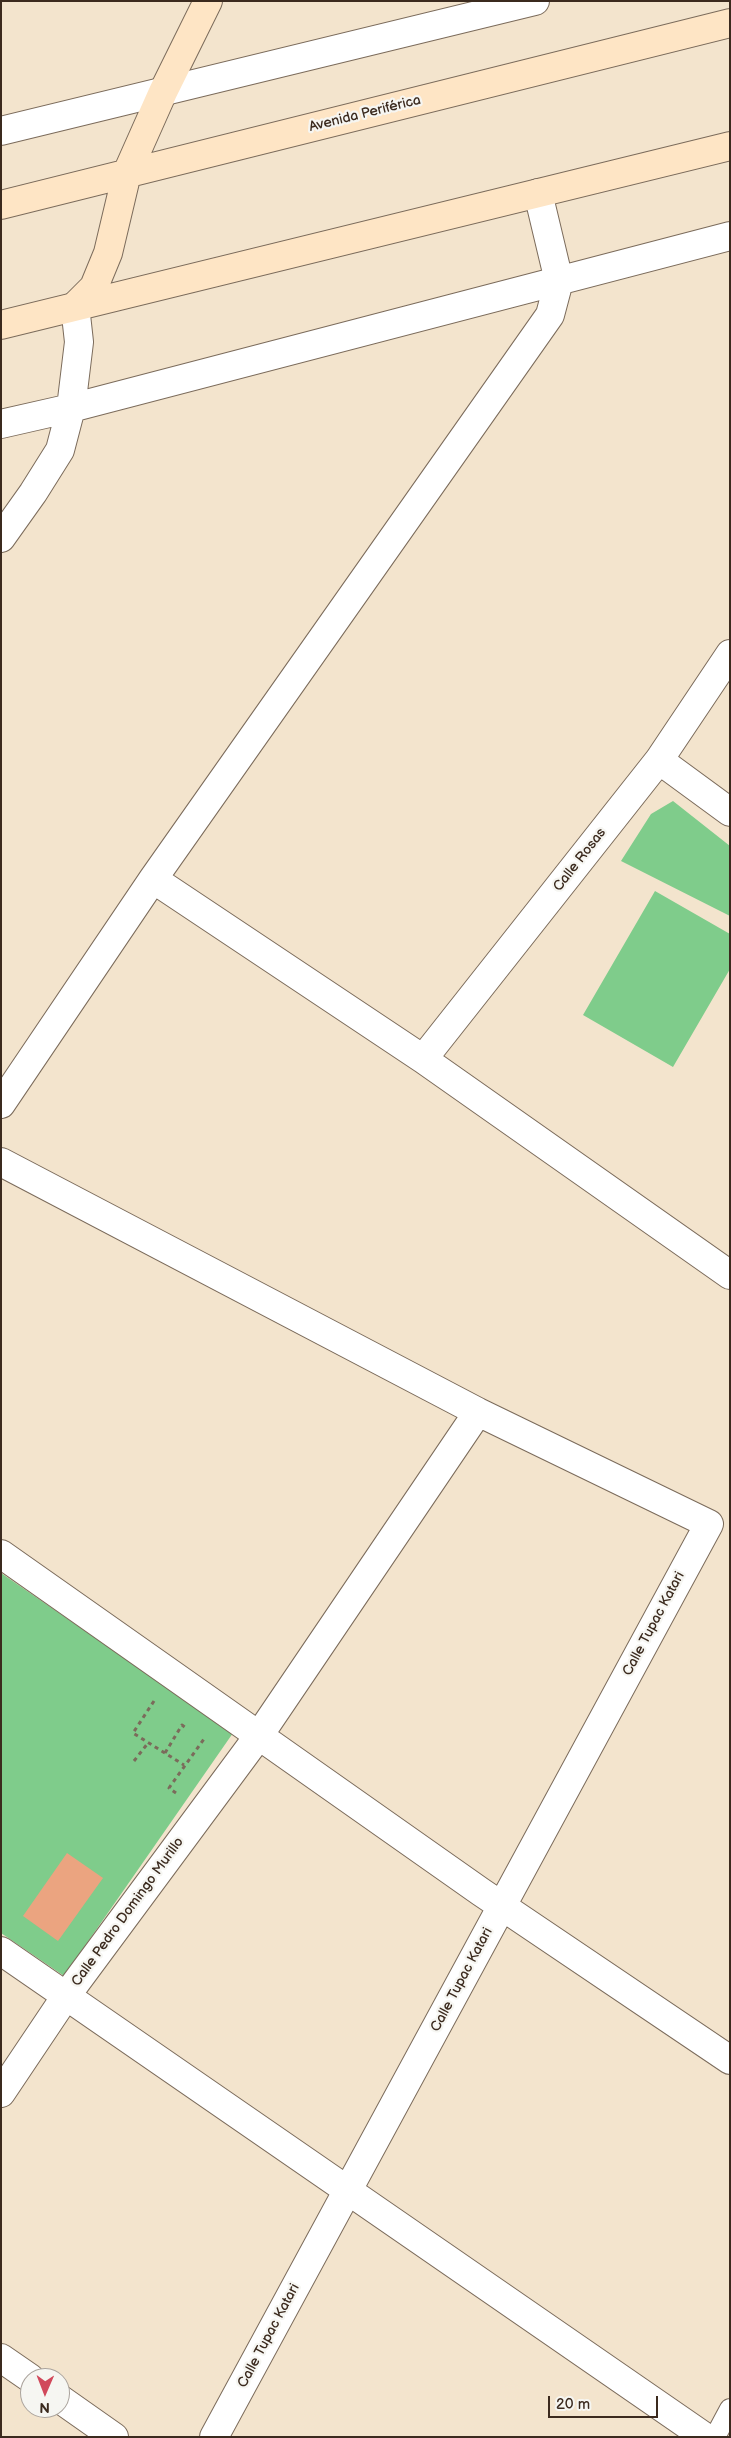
<!DOCTYPE html>
<html>
<head>
<meta charset="utf-8">
<style>
	body { margin:0 }
	#map { position:relative; width:731px; height:2438px; overflow:hidden; background:#f3e4cd; font-family:"Balsamiq Sans",sans-serif }
	canvas { display:block }
	.frame { position:absolute; inset:0; border:2px solid #3b2a1e; pointer-events:none }
	.north { position:absolute; left:20px; top:2368px; width:50px; height:50px; box-sizing:border-box; background:#f6f6f2; border:1px solid #aba49d; border-radius:50%; rotate:181deg; font-size:14px; font-weight:700; line-height:20px; text-align:center; color:#3b2a1e }
	.north::after { content:''; display:block; margin:auto; width:18px; height:22px; background:#d1495b; clip-path:polygon(50% 0,100% 100%,50% 72%,0 100%) }
	.scale { position:absolute; left:548px; top:2396px; width:110px; height:22px; box-sizing:border-box; border:2px solid #3b2a1e; border-top:0; padding-left:6px; font-size:15px; line-height:18px; white-space:nowrap; color:#3b2a1e; -webkit-text-stroke:4px #f6f6f2; paint-order:stroke }
</style>
</head>
<body>
<div id="map">
<canvas width="731" height="2438"></canvas>
<div class="frame"></div>
<div class="north">N</div>
<div class="scale">20 m</div>
</div>
<script>
const c = document.querySelector('canvas').getContext('2d');
c.lineJoin = 'round';
function fillPath(path, color) { c.fillStyle = color; c.fill(path, 'evenodd'); }
const shape = rows => new Path2D(rows.map(r => 'M' + r).join(''));
function trace(path, color, width, dash) { c.strokeStyle = color; c.lineWidth = width; c.lineCap = dash ? 'butt' : 'round'; c.setLineDash(dash || []); c.stroke(path); }
function label(font, color, halo, rows, align = 'center') {
  c.font = font + ' "Balsamiq Sans",sans-serif'; c.lineWidth = 4.5; c.setLineDash([]); c.textBaseline = 'middle'; c.strokeStyle = halo; c.fillStyle = color; for (const [text, x, y, turn = 0] of rows) {
    c.save(); c.translate(x, y); c.rotate((+turn || 0) * Math.PI / 180); c.textAlign = isNaN(turn) ? turn : align; if (halo) c.strokeText(text, 0, 0); c.fillText(text, 0, 0); c.restore();
  }
}
const green = shape([
	[673,801,730,846,730,916,621,861,651,814],
	[655,891,730,934,730,969,673,1067,583,1015],
	[1,1573,233,1733,64,1976,1,1933]
]);
const building = shape([
	[67,1853,103,1878,58,1941,23,1916]
]);
const path = shape([
	[154,1701,133,1733,184,1765],
	[165,1753,182,1725,186,1728],
	[134,1761,148,1743],
	[176,1793,169,1788,204,1739,202,1738]
]);
const lane = shape([
	[715,2437,730,2409]
]);
const street = shape([
	[1,131,535,1],
	[1,424,71,408,730,236],
	[1,538,33,493,60,450,71,408,79,342,75,306],
	[659,760,730,812],
	[153,879,423,1059,730,1275],
	[423,1059,659,760,730,654],
	[1,1104,153,879,550,315,559,281,538,193],
	[1,1162,478,1412,709,1524,214,2437],
	[1,1554,481,1892,730,2060],
	[1,1951,705,2437],
	[1,2093,66,1996,260,1734,478,1412],
	[1,2358,30,2378],
	[60,2399,114,2437]
]);
const secondary = shape([
	[1,205,730,23],
	[75,306,94,287,108,253,127,173,163,92,208,1],
	[1,325,730,146]
]);
const streetNames = [
	["Avenida Periférica",365,114,-14],
	["Calle Rosas",580,860,-52],
	["Calle Tupac Katari",654,1624,-62],
	["Calle Pedro Domingo Murillo",128,1912,-54],
	["Calle Tupac Katari",462,1980,-62],
	["Calle Tupac Katari",269,2336,-62]
];
fillPath(green, '#7fcc8b');
fillPath(building, '#eba480');
trace(lane, '#7b6b5b', 22);
trace(street, '#7b6b5b', 30);
trace(secondary, '#7b6b5b', 30);
trace(path, '#7b6b5b', 3, [4, 4]);
trace(lane, '#fff', 20);
trace(street, '#fff', 28);
trace(secondary, '#fee5c5', 28);
label('14px', '#3b2a1e', '#f6f6f2', streetNames);
</script>
</body>
</html>
